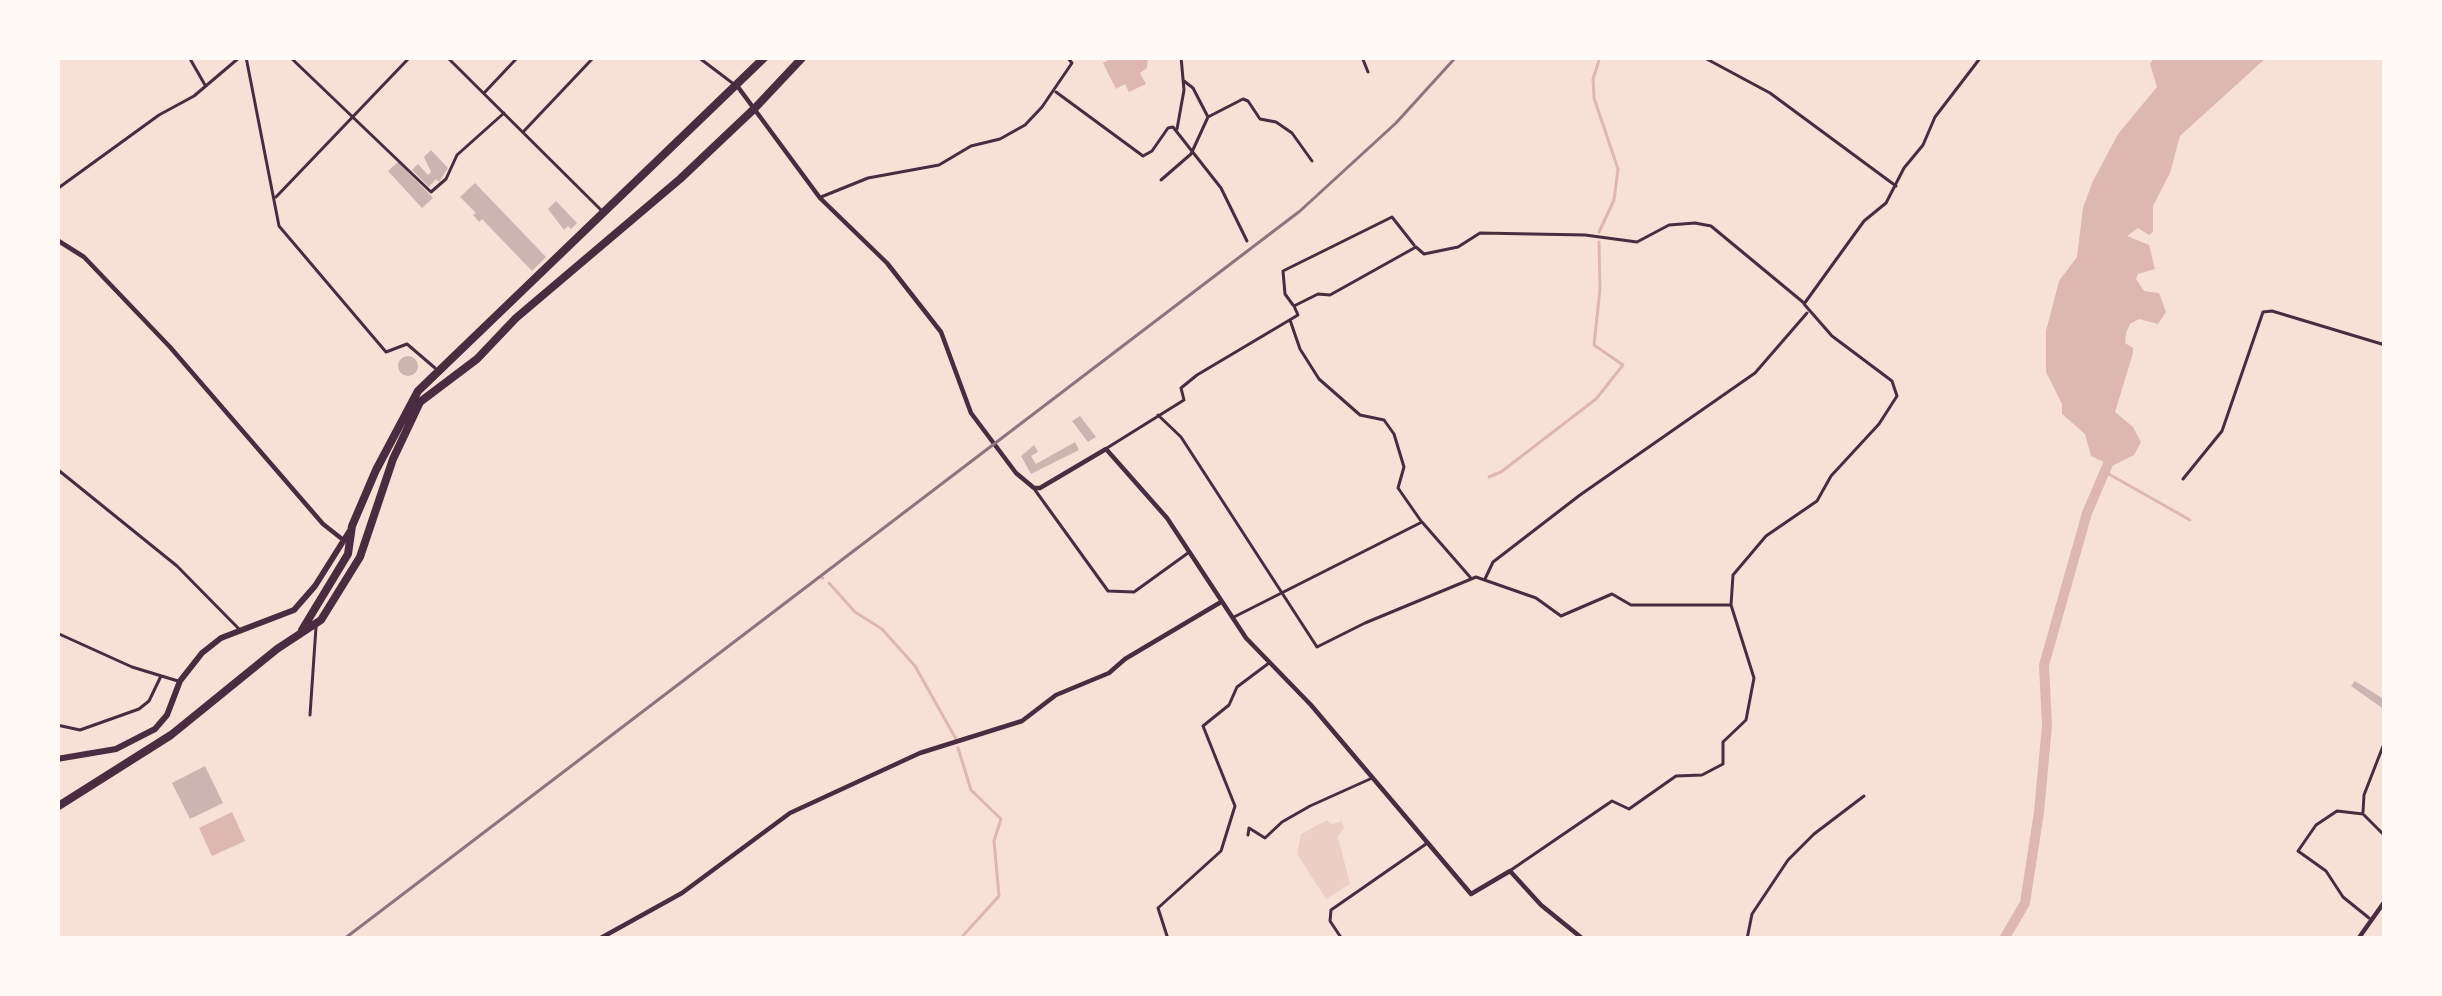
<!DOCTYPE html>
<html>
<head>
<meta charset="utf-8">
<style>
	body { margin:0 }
	#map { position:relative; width:2442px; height:996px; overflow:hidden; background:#f7e1d7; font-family:"DejaVu Sans",sans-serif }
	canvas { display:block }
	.frame { position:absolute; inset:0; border:60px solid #fffaf5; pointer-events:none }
</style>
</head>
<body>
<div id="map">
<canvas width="2442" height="996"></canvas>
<div class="frame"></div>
</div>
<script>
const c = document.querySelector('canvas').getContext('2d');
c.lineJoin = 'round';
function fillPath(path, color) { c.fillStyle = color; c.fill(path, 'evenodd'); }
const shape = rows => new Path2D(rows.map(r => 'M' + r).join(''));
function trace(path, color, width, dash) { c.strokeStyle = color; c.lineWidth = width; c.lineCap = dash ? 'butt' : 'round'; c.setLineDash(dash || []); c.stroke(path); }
const green = shape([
	[1327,820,1332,824,1342,821,1344,828,1338,837,1350,884,1326,899,1297,854,1301,834]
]);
const water = shape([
	[1114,57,1148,57,1147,68,1140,73,1146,84,1129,92,1125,84,1116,89,1103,63],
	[2155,57,2267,57,2180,136,2170,173,2153,206,2153,232,2149,235,2138,228,2127,236,2149,245,2155,269,2138,274,2136,279,2144,291,2159,293,2166,312,2158,324,2139,319,2130,324,2126,333,2125,343,2133,348,2133,353,2115,412,2133,427,2141,442,2134,455,2112,466,2091,456,2085,434,2062,414,2062,404,2046,372,2046,331,2059,281,2077,257,2083,208,2092,183,2118,134,2157,87,2150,64],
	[232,812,245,841,212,856,199,828]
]);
const stream = shape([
	[1599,232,1614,200,1618,169,1594,98,1593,79,1600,57],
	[2107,473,2190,520],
	[1489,477,1501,472,1596,399,1623,365,1594,345,1600,289,1599,242],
	[822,578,823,578],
	[829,583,855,612,882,629,915,666,956,739],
	[958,748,971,790,1001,819,994,841,999,896,960,939]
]);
const river = shape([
	[2004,939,2025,903,2039,812,2047,726,2044,665,2087,513,2111,457]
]);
const building = shape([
	[431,150,448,168,439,182,436,179,429,187,412,170,418,164,428,175,431,172,424,157],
	[398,162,433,198,422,208,388,171],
	[475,183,546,257,532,271,482,219,479,222,473,215,476,213,460,197],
	[556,201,577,223,571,229,568,226,564,230,548,209],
	'398 366a10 10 0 1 1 20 0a10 10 0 1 1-20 0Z',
	[1080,416,1096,437,1088,442,1072,421],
	[1075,442,1079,450,1031,474,1021,456,1034,445,1038,452,1031,456,1036,464],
	[2355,681,2385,700,2385,710,2351,686],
	[205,766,223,803,190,819,172,783]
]);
const minor = shape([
	[189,57,205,85],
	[246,57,279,226,386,352,407,344,435,368],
	[290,57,431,192,446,179,457,155,504,113],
	[447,57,601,210],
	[698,57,735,85],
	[1362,57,1368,72],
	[1703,57,1770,93,1896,186],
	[485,92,518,57],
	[1056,92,1143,156,1152,151,1168,128,1173,127,1221,188,1247,241],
	[1208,117,1243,99,1248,101,1260,119,1276,122,1292,133,1312,161],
	[1177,129,1184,90,1181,57],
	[524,131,594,57],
	[1161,180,1191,154,1208,117,1193,88,1184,81],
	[57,189,159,115,194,96,240,57],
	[276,197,410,57],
	[821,197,868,178,939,165,971,146,1000,139,1025,125,1042,107,1072,63,1067,57],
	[1293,305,1285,294,1283,271,1392,217,1414,245],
	[1290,320,1300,349,1319,379,1360,415,1384,420,1394,434,1404,467,1398,488,1421,521],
	[1158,415,1181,437,1317,647,1365,623,1476,577,1536,598,1561,616,1612,594,1631,605,1729,605],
	[1107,448,1184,400,1181,388,1197,375,1298,315,1294,306,1318,294,1330,295,1416,247,1424,254,1458,247,1480,233,1585,235,1637,242,1669,225,1695,223,1711,226,1804,303],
	[57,469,177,566,239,629],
	[2183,479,2222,431,2263,312,2272,311,2385,345],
	[1035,490,1108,591,1134,592,1188,553],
	[1485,579,1493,562,1580,495,1755,373,1807,313],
	[1234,617,1422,522,1470,577],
	[57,633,132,667,178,681],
	[310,715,316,627],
	[57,725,80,730,139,709,149,701,161,676],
	[2363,812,2364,795,2385,741],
	[1248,835,1249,828,1265,838,1282,822,1310,806,1370,779],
	[1511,870,1612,801,1629,809,1676,776,1702,775,1723,764,1723,742,1746,720,1754,678,1731,605,1733,575,1766,536,1817,501,1831,476,1879,424,1897,396,1892,381,1832,336,1804,304,1864,221,1886,203,1904,168,1923,145,1935,117,1981,57],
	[2369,918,2343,897,2326,871,2298,851,2316,825,2337,811,2363,814,2385,836],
	[1168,939,1158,908,1221,851,1235,806,1203,726,1229,705,1237,687,1269,663],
	[1342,939,1330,921,1331,910,1426,844],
	[1747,939,1752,914,1788,860,1814,834,1864,796]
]);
const tertiary = shape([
	[738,87,820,198,887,263,941,332,971,413,1016,473,1034,488,1040,488,1106,449,1167,518,1246,638,1311,705,1471,894,1510,871,1541,905,1583,939],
	[57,240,84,257,170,347,323,524,342,539],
	[599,939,682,893,790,813,920,753,1022,721,1056,695,1109,673,1125,659,1221,602],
	[2358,939,2385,901]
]);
const secondary = shape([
	[57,759,116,749,155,729,167,715,180,681,202,653,221,638,294,610,315,586,349,532]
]);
const trunk = shape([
	[302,630,348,554,352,526,376,470,418,391,765,57],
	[57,807,171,735,277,649,321,620,360,557,393,459,420,402,477,359,516,318,680,179,755,108,803,57]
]);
const rail = shape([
	[344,939,1300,211,1396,123,1456,57]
]);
fillPath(green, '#ebcfc5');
fillPath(water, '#dcb8b0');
trace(stream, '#dcb8b0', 3);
trace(river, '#dcb8b0', 10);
fillPath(building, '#ccb4b1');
trace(minor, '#4a2c40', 3);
trace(tertiary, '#4a2c40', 4.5);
trace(secondary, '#4a2c40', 6);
trace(trunk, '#4a2c40', 8);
trace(rail, '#8f747c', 3);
</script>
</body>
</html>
